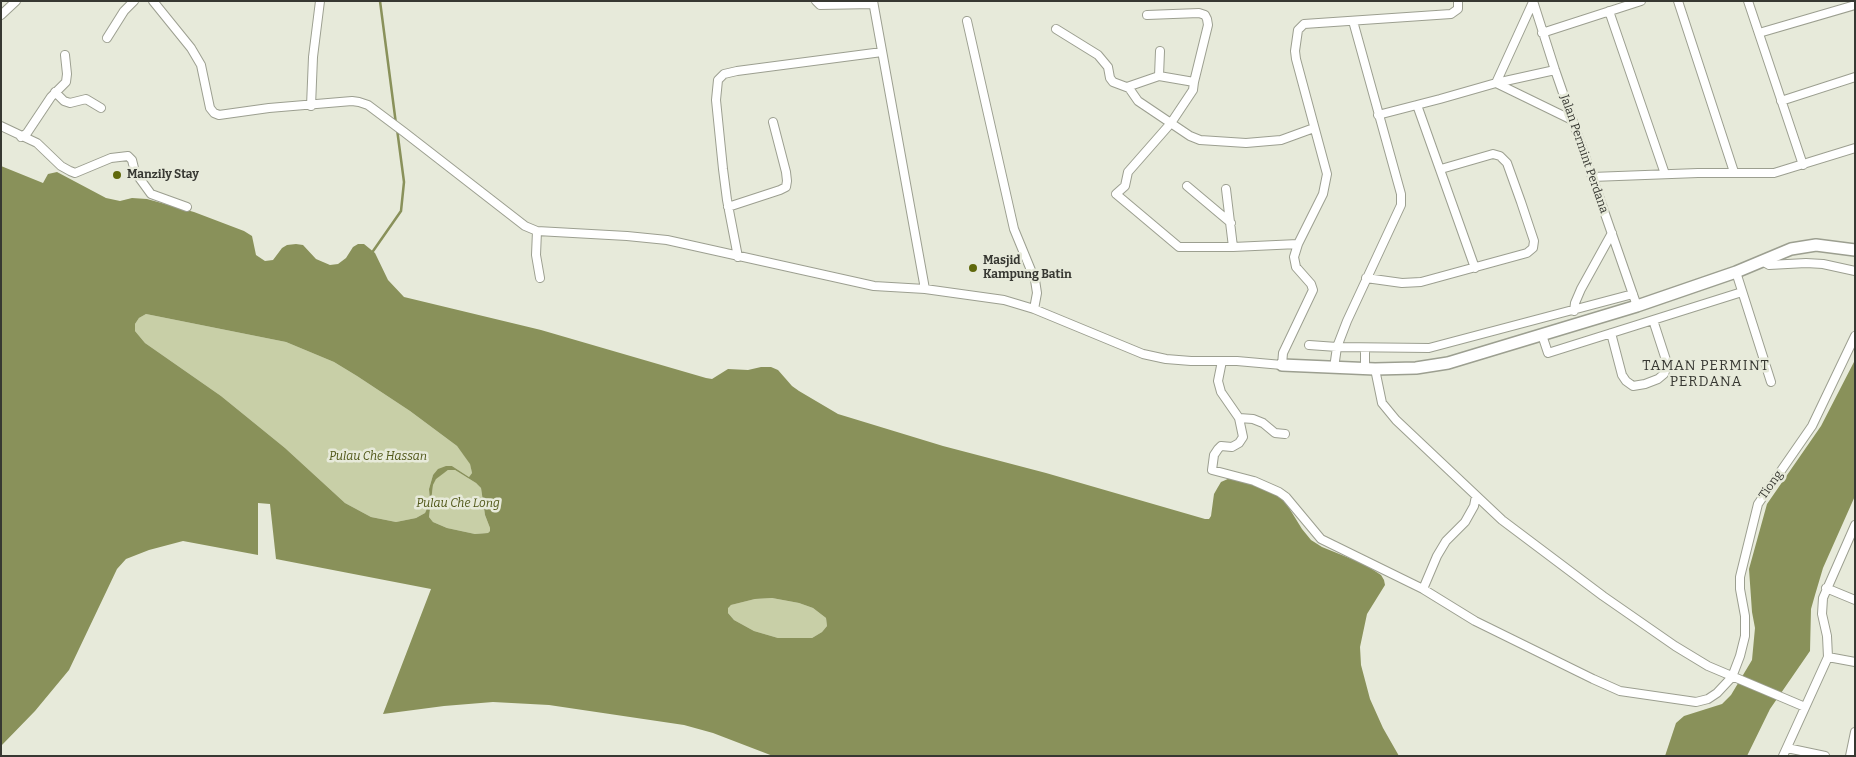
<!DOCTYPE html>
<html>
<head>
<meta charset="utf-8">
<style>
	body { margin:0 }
	#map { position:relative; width:1856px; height:757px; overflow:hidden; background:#e7eada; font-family:Bitter,serif }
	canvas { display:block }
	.frame { position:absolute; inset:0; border:2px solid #373832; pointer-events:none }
</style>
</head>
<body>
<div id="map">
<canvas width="1856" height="757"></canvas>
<div class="frame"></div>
</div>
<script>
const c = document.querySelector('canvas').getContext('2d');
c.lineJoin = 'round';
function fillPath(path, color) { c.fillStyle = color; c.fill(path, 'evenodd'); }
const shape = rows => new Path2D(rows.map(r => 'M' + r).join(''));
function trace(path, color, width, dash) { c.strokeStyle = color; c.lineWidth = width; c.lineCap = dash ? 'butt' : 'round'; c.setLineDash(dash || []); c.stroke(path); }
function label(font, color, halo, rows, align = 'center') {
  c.font = font + ' Bitter,serif'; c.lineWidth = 5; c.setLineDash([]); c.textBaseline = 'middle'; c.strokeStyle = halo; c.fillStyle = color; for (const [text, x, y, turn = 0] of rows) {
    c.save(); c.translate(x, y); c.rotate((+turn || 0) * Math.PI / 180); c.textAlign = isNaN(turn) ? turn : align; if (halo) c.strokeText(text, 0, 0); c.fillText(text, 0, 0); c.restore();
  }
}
const green = shape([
	[146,314,286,342,334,362,357,376,410,411,457,446,470,463,472,473,469,477,452,466,433,475,429,489,430,502,425,513,416,518,396,522,371,517,345,503,285,448,221,396,145,343,135,331,135,324,139,318],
	[448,470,455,470,476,483,481,488,485,515,490,528,490,531,488,533,475,534,447,528,433,522,429,517,433,485,436,478],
	[772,598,799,603,813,608,826,618,827,626,822,632,812,638,778,638,754,631,734,620,728,613,728,607,731,605,755,599]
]);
const water = shape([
	[1,166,43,183,48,174,57,172,106,198,120,201,132,198,147,199,194,212,244,231,252,236,256,255,265,261,273,260,282,248,287,245,296,244,303,245,316,259,330,265,338,264,346,258,353,247,358,244,364,244,375,253,388,280,404,297,541,330,706,378,712,379,728,369,748,370,761,367,771,367,778,370,792,386,799,391,838,414,943,446,1046,473,1205,519,1209,519,1211,516,1214,494,1218,487,1221,482,1230,478,1240,479,1276,494,1286,503,1302,529,1311,540,1322,547,1364,564,1381,575,1384,580,1385,585,1367,614,1360,647,1361,665,1370,699,1383,728,1399,756,773,756,713,733,684,725,549,705,493,702,444,706,383,714,431,589,276,559,270,504,258,503,258,555,183,541,149,550,126,559,117,569,69,670,35,711,1,746],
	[146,314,286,342,334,362,357,376,410,411,457,446,470,464,472,473,469,477,452,466,446,466,438,469,433,475,429,489,430,502,425,513,416,518,396,522,371,517,345,503,285,448,221,396,145,343,135,331,135,324,139,318],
	[448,470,455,470,476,483,481,488,485,515,490,528,490,531,488,533,475,534,447,528,433,522,429,517,433,485,436,479],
	[772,598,799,603,813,608,826,618,827,626,822,632,812,638,778,638,754,631,734,620,728,613,728,608,731,605,755,599],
	[1855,360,1855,496,1823,568,1815,595,1811,609,1810,651,1770,709,1747,756,1665,756,1676,723,1684,716,1722,704,1731,695,1752,660,1755,628,1752,612,1749,569,1767,504,1821,426]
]);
const stream = shape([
	[380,1,396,124],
	[371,254,401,211,404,182,397,129]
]);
const street = shape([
	[153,1,191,48,201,65,210,108,214,113,219,115,269,108,352,101,359,102,368,105,404,132,525,226,537,231,627,236,667,240,874,286,925,289,1004,300,1034,309,1143,354,1166,359,1191,361,1237,361,1282,365,1283,353,1313,290,1311,284,1296,267,1294,257,1298,244,1323,194,1327,174,1296,59,1295,51,1298,30,1304,24,1451,14,1458,9,1458,1],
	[816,1,820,5,873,4],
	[873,1,925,289],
	[1533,1,1555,70,1637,306],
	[1678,1,1734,172],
	[1748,1,1803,165],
	[1533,2,1496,83,1572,120],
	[1609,11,1665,174],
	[1,15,16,1],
	[1147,15,1199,13,1205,15,1207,19,1208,25,1194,82],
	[967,21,1014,229,1035,280,1037,293,1034,309],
	[1056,29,1098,55,1108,67,1110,78,1113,82,1129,88,1138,101,1190,136,1200,140,1246,143,1281,140,1314,128],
	[1542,33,1641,1],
	[1759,33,1855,5],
	[107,38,124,11,134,1],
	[1159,76,1194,82,1193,90,1171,123,1128,172,1125,186,1116,194,1179,247,1233,247,1298,244],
	[1127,87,1159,76,1160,51],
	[55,92,64,101,70,103,86,99,101,108],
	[1781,101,1855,77],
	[1417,105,1475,268],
	[311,106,313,57,320,1],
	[1378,115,1440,99,1496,83,1555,70],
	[1,126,37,143,61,166,70,171,75,173,111,158,128,156,132,160,135,172,151,194,187,207],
	[21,137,27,133,51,97,66,82,67,74,65,55],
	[1592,177,1698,173,1774,173,1855,148],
	[1187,186,1231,223],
	[1226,189,1233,247],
	[728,207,780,190,786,187,787,181,786,172,773,122],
	[537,231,536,255,540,278],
	[738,257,727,200,723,169,716,100,718,80,724,74,737,71,882,52],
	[1762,261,1769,265,1806,263,1823,264,1855,271],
	[1736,272,1771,382],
	[1366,278,1402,283,1421,282,1527,253,1533,248,1534,241,1521,202,1507,163,1500,156,1493,154,1441,169],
	[1574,311,1575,303,1581,289,1612,233],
	[1611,333,1622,375,1626,381,1633,386,1645,384,1658,379,1664,374,1666,369,1666,360,1653,320],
	[1542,335,1548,353,1742,292],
	[1309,345,1337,347,1429,348,1633,294],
	[1222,361,1218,381,1221,392,1239,418,1243,437,1239,443,1232,447,1221,446,1218,449,1214,455,1212,470,1254,481,1279,492,1286,497,1321,539,1423,589,1475,621,1593,679,1620,691,1696,702,1708,699,1717,693,1732,677,1740,656,1745,636,1745,616,1740,589,1740,577,1758,504,1812,426,1855,336],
	[1334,368,1337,347,1347,321,1401,205,1401,194,1353,21],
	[1365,369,1365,348],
	[1375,369,1382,403,1396,420,1502,520,1603,596,1675,646,1708,666,1805,707],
	[1239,418,1253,419,1263,423,1275,433,1285,434],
	[1826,588,1855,600],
	[1423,589,1437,556,1446,541,1465,522,1474,506,1476,496],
	[1828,657,1855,662],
	[1787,748,1825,756],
	[1783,756,1828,657,1827,636,1822,614,1823,598,1855,525],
	[1850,756,1855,732]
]);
const secondary = shape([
	[1282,365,1375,369,1416,368,1448,363,1637,306,1736,272,1791,249,1816,245,1855,250]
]);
const markers = [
	[117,175,5,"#5f680b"],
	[973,268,5,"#5f680b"]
];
const streetNames = [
	["Jalan Permint Perdana",1584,154,71],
	["Tiong",1771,485,-55]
];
const poiNames = [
	["Manzily Stay",127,175],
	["Masjid",983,261],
	["Kampung Batin",983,275]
];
const parkNames = [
	["Pulau Che Hassan",378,457],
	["Pulau Che Long",458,504]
];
const neighbourhoodNames = [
	["TAMAN PERMINT",1706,366],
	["PERDANA",1706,382]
];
fillPath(green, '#c8cfa7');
fillPath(water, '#89915a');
trace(stream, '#89915a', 2.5);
trace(street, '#9c9f90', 10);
trace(secondary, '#9c9f90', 14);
trace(street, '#fff', 8);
trace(secondary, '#fff', 11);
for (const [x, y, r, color] of markers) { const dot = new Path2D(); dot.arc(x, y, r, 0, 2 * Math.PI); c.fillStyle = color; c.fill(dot); trace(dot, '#e7eada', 2); }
label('12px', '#373832', '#e7eada', streetNames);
label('bold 12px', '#373832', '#e7eada', poiNames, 'left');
label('italic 12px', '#505718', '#e7eada', parkNames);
c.letterSpacing = '1px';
label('14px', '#373832', '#e7eada', neighbourhoodNames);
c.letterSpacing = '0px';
</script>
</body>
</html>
